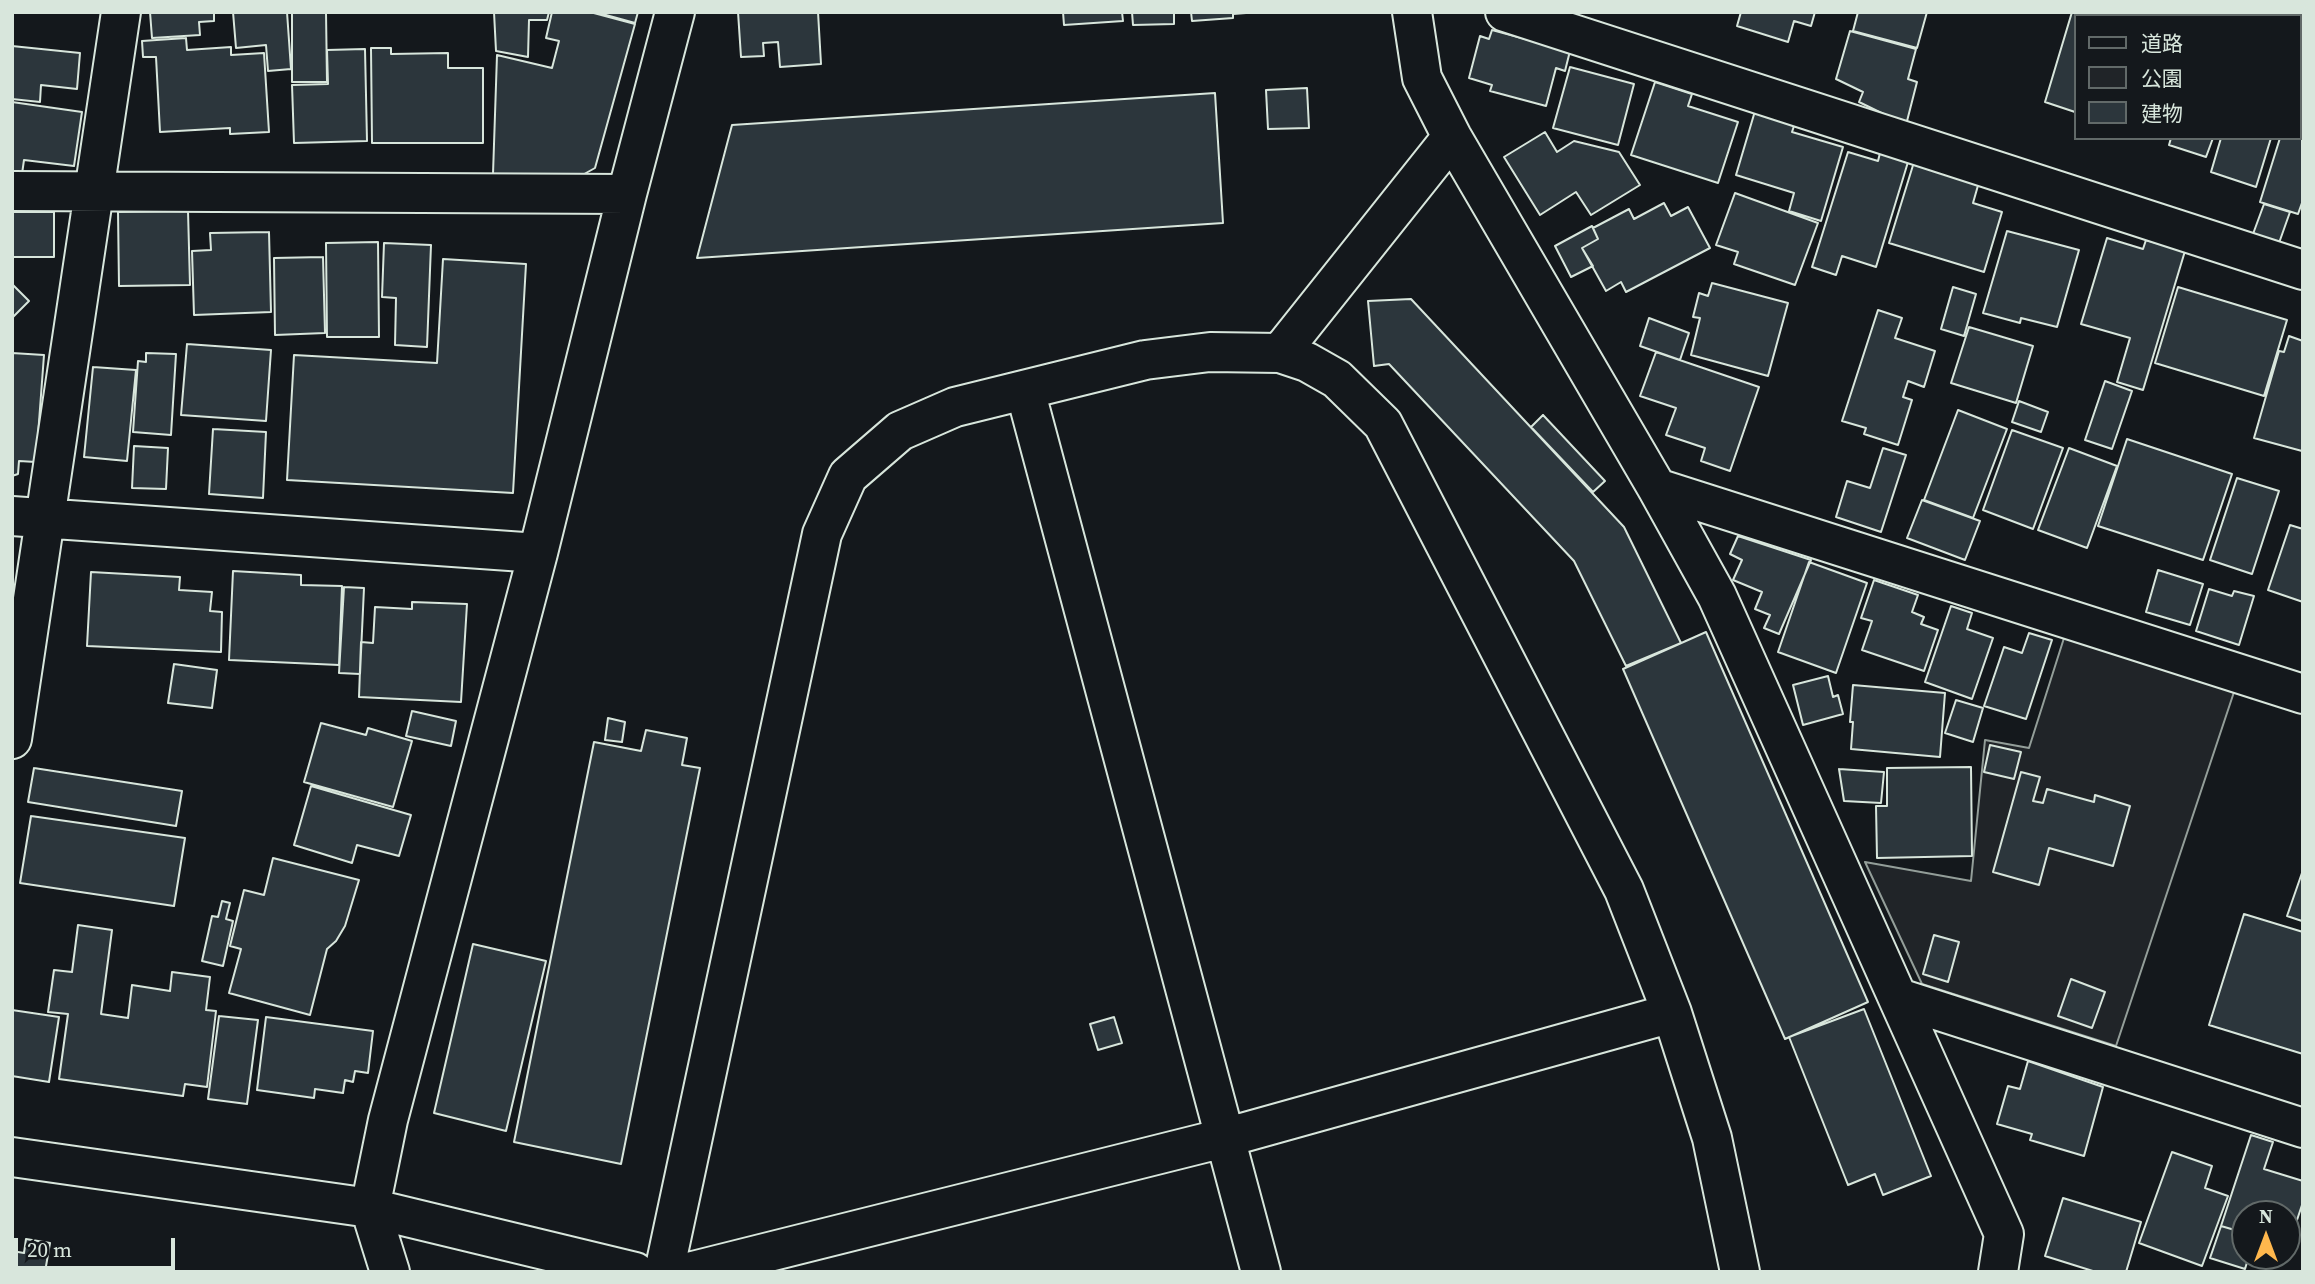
<!DOCTYPE html>
<html>
<head>
<meta charset="utf-8">
<style>
	body { margin:0 }
	#map { position:relative; width:2315px; height:1284px; overflow:hidden; background:#14181c; font-family:"Source Serif 4","Noto Sans JP",serif }
	canvas { display:block }
	.frame { position:absolute; inset:0; border:14px solid #d8e6dc; pointer-events:none }
	.legend { position:absolute; left:2074px; top:14px; width:228px; height:126px; box-sizing:border-box; background:#14181c; border:2px solid #626a69; margin:0; padding:9px 12px; list-style:none; font-size:21px; color:#d8e6dc }
	.legend li { display:flex; align-items:center; gap:14px; height:35px }
	.legend b { width:35px; border:2px solid #626a69 }
	.north { position:absolute; left:2231px; top:1200px; width:70px; height:70px; box-sizing:border-box; background:#14181c; border:2px solid #626a69; border-radius:50%; rotate:0deg; font-size:19px; font-weight:700; line-height:28px; text-align:center; color:#d8e6dc }
	.north::after { content:''; display:block; margin:auto; width:24px; height:32px; background:#ffb74d; clip-path:polygon(50% 0,100% 100%,50% 72%,0 100%) }
	.scale { position:absolute; left:14px; top:1238px; width:161px; height:32px; box-sizing:border-box; border:4px solid #d8e6dc; border-top:0; padding-left:9px; font-size:21px; line-height:24px; white-space:nowrap; color:#d8e6dc; -webkit-text-stroke:5px #14181c; paint-order:stroke }
</style>
</head>
<body>
<div id="map">
<canvas width="2315" height="1284"></canvas>
<div class="frame"></div>
<ul class="legend">
<li><b style="height:9px;background:#14181c"></b>道路</li>
<li><b style="height:19px;background:#202428"></b>公園</li>
<li><b style="height:19px;background:#2c363c"></b>建物</li>
</ul>
<div class="north">N</div>
<div class="scale">20 m</div>
</div>
<script>
const c = document.querySelector('canvas').getContext('2d');
c.lineJoin = 'round';
function fillPath(path, color) { c.fillStyle = color; c.fill(path, 'evenodd'); }
const shape = rows => new Path2D(rows.map(r => 'M' + r).join(''));
function trace(path, color, width, dash) { c.strokeStyle = color; c.lineWidth = width; c.lineCap = dash ? 'butt' : 'round'; c.setLineDash(dash || []); c.stroke(path); }
const green = shape([
	[2064,638,2234,692,2116,1046,1922,984,1865,862,1971,881,1985,740,2029,748,2064,638]
]);
const building = shape([
	[150,12,214,12,214,21,199,22,200,35,152,38,150,12],
	[233,12,287,12,291,69,268,71,266,45,236,48,233,12],
	[292,12,326,12,327,82,292,82,292,12],
	[494,12,549,12,547,20,529,20,528,57,496,51,494,12],
	[552,12,590,12,635,24,595,168,577,178,493,174,497,55,552,68,559,41,546,38,552,12],
	[595,12,638,12,635,23,595,12],
	[738,12,818,12,821,64,780,67,778,42,763,43,764,56,741,57,738,12],
	[1063,12,1122,12,1123,21,1064,25,1063,12],
	[1132,12,1174,12,1174,24,1133,25,1132,12],
	[1191,12,1246,12,1246,13,1233,14,1233,18,1192,21,1191,12],
	[1741,12,1815,12,1811,26,1794,21,1788,42,1737,26,1741,12],
	[1858,12,1927,12,1917,48,1853,31,1858,12],
	[2072,12,2099,12,2111,16,2075,16,2075,112,2045,102,2072,12],
	[2150,12,2194,12,2193,16,2149,16,2150,12],
	[2195,12,2276,12,2274,16,2194,16,2195,12],
	[1492,30,1570,51,1565,71,1556,68,1546,106,1490,91,1492,85,1469,78,1480,36,1489,39,1492,30],
	[1850,31,1916,49,1908,79,1917,82,1906,125,1859,102,1863,92,1836,79,1850,31],
	[186,38,187,50,231,47,231,55,264,53,269,132,230,134,230,128,160,132,156,57,143,57,142,41,186,38],
	[12,46,80,53,77,89,41,85,40,102,12,99,12,46],
	[371,48,391,48,391,54,448,53,448,68,483,68,483,143,372,143,371,48],
	[365,49,367,141,294,143,292,85,328,84,327,50,365,49],
	[1570,67,1634,84,1618,145,1553,128,1570,67],
	[2302,68,2303,69,2303,113,2299,112,2299,78,2302,68],
	[1655,82,1692,94,1688,106,1738,122,1718,183,1631,155,1655,82],
	[1307,88,1309,128,1268,129,1266,90,1307,88],
	[1215,93,1223,223,697,258,732,125,1215,93],
	[12,102,82,112,74,166,24,160,22,174,12,173,12,102],
	[1755,111,1795,123,1792,132,1843,147,1821,221,1789,211,1794,193,1736,175,1755,111],
	[2299,121,2303,122,2303,200,2298,214,2260,202,2280,138,2299,138,2299,121],
	[1545,132,1557,152,1574,141,1619,152,1640,185,1591,215,1576,192,1540,215,1504,157,1545,132],
	[2171,138,2213,138,2206,157,2169,145,2171,138],
	[2221,138,2271,138,2256,187,2211,172,2221,138],
	[1848,152,1878,161,1880,153,1908,162,1876,267,1842,256,1836,275,1812,267,1848,152],
	[1914,162,1979,182,1973,203,2002,212,1984,272,1889,243,1914,162],
	[1735,193,1818,223,1795,285,1734,264,1738,252,1716,245,1735,193],
	[1664,203,1671,216,1688,207,1710,248,1626,292,1621,282,1606,291,1582,248,1598,239,1593,228,1629,209,1634,219,1664,203],
	[2264,204,2290,212,2279,243,2253,234,2264,204],
	[188,211,190,285,119,286,118,212,188,211],
	[12,212,54,212,54,257,12,257,12,212],
	[1592,226,1598,239,1582,248,1593,266,1571,277,1555,246,1592,226],
	[2007,231,2079,250,2057,327,2021,318,2020,323,1983,313,2007,231],
	[269,232,271,312,194,315,192,251,211,250,210,233,269,232],
	[2107,238,2143,249,2146,240,2185,251,2143,390,2117,382,2130,338,2081,324,2107,238],
	[378,242,379,337,327,337,326,243,378,242],
	[384,243,431,245,427,347,395,345,396,298,382,297,384,243],
	[323,257,325,333,275,335,274,258,323,257],
	[443,259,526,264,513,493,287,480,294,355,437,363,443,259],
	[1712,283,1788,303,1768,376,1691,355,1700,318,1693,317,1699,293,1708,296,1712,283],
	[12,284,29,301,12,318,12,284],
	[1953,287,1976,294,1964,336,1941,329,1953,287],
	[2178,287,2287,320,2264,396,2155,363,2178,287],
	[1411,299,1624,527,1681,643,1626,666,1574,561,1389,364,1374,366,1368,301,1411,299],
	[1878,310,1902,318,1895,338,1935,351,1924,387,1908,381,1903,397,1912,400,1898,445,1864,434,1866,428,1842,421,1878,310],
	[1649,318,1689,333,1680,360,1640,346,1649,318],
	[1969,327,2033,346,2016,403,1951,383,1969,327],
	[2289,336,2303,341,2302,451,2254,438,2279,351,2284,352,2289,336],
	[187,344,271,350,266,421,181,415,187,344],
	[1656,352,1759,387,1730,471,1701,461,1705,448,1666,435,1676,408,1640,396,1656,352],
	[12,353,44,355,36,462,19,461,18,474,12,476,12,353],
	[146,353,176,354,171,435,133,432,138,361,146,362,146,353],
	[93,367,136,370,127,461,84,457,93,367],
	[2105,381,2132,391,2112,449,2085,440,2105,381],
	[2019,401,2048,412,2041,432,2012,422,2019,401],
	[1958,410,2007,429,1973,518,1924,500,1958,410],
	[1543,415,1605,481,1593,492,1531,427,1543,415],
	[213,429,266,432,263,498,209,494,213,429],
	[2012,430,2063,448,2033,529,1983,510,2012,430],
	[2127,439,2232,474,2203,560,2098,526,2127,439],
	[134,446,168,448,166,489,132,488,134,446],
	[1883,448,1906,455,1881,532,1836,517,1847,481,1870,488,1883,448],
	[2069,448,2117,466,2087,548,2038,530,2069,448],
	[2237,478,2279,491,2252,574,2210,560,2237,478],
	[1922,500,1980,521,1965,560,1907,538,1922,500],
	[2290,525,2303,529,2303,602,2268,590,2290,525],
	[1738,536,1811,560,1779,634,1764,628,1770,615,1755,609,1762,592,1733,580,1742,560,1730,554,1738,536],
	[1809,562,1867,583,1836,673,1778,652,1809,562],
	[2158,570,2203,584,2190,625,2146,612,2158,570],
	[233,571,301,575,301,585,342,586,339,665,229,660,233,571],
	[91,572,180,577,179,590,212,592,210,611,222,612,221,652,87,646,91,572],
	[1874,580,1918,595,1912,612,1924,617,1921,624,1938,630,1924,671,1862,650,1872,621,1861,618,1874,580],
	[344,587,364,588,360,674,339,673,344,587],
	[2209,589,2232,596,2234,591,2254,596,2239,645,2196,631,2209,589],
	[412,602,467,604,461,702,359,697,361,642,373,643,375,607,412,609,412,602],
	[1951,606,1972,613,1967,629,1993,638,1972,699,1925,682,1951,606],
	[1706,632,1868,1002,1785,1039,1623,669,1706,632],
	[2029,633,2052,640,2026,719,1984,706,2004,647,2022,653,2029,633],
	[174,664,217,670,212,708,168,703,174,664],
	[1828,676,1833,697,1838,695,1843,714,1803,725,1793,685,1828,676],
	[1853,685,1945,693,1940,757,1851,749,1853,722,1850,722,1853,685],
	[1956,700,1983,708,1973,742,1945,733,1956,700],
	[412,711,456,721,451,746,406,736,412,711],
	[608,718,625,722,622,742,605,740,608,718],
	[321,723,366,735,368,728,412,741,393,807,304,782,321,723],
	[646,730,687,738,682,765,700,768,621,1164,514,1142,594,742,641,751,646,730],
	[1990,745,2021,752,2014,779,1984,772,1990,745],
	[1971,767,1972,856,1877,858,1876,806,1887,806,1887,768,1971,767],
	[34,768,182,791,176,826,28,802,34,768],
	[1839,769,1884,772,1881,803,1844,801,1839,769],
	[2021,772,2040,777,2033,801,2043,803,2047,789,2094,802,2095,795,2130,806,2113,866,2049,848,2039,885,1993,872,2021,772],
	[311,786,411,815,399,856,357,845,352,863,294,845,311,786],
	[31,816,185,838,174,906,20,883,31,816],
	[273,858,359,880,345,926,336,941,327,949,310,1015,229,993,241,949,230,946,244,890,264,895,273,858],
	[2303,870,2303,919,2302,921,2287,916,2303,870],
	[222,901,230,903,226,919,233,921,223,966,202,961,212,916,218,917,222,901],
	[2244,914,2303,932,2303,1054,2209,1025,2244,914],
	[78,925,112,930,101,1014,128,1018,132,985,170,991,172,972,210,977,206,1010,216,1011,207,1087,185,1084,183,1096,59,1079,68,1014,48,1012,54,970,72,972,78,925],
	[1934,935,1959,942,1948,982,1923,974,1934,935],
	[473,944,546,961,506,1131,434,1113,473,944],
	[2071,979,2105,992,2092,1028,2058,1016,2071,979],
	[1864,1009,1931,1176,1883,1195,1875,1174,1848,1185,1789,1037,1864,1009],
	[12,1010,59,1017,49,1082,12,1076,12,1010],
	[219,1016,258,1020,247,1104,208,1099,219,1016],
	[266,1017,373,1031,368,1073,355,1071,353,1082,345,1080,343,1093,315,1089,314,1098,257,1090,266,1017],
	[1114,1017,1122,1043,1098,1050,1090,1024,1114,1017],
	[2028,1061,2103,1087,2084,1156,2030,1140,2032,1134,1997,1124,2008,1086,2020,1089,2028,1061],
	[2251,1135,2273,1142,2264,1169,2303,1181,2303,1202,2288,1247,2287,1214,2245,1214,2245,1233,2221,1226,2251,1135],
	[2172,1152,2212,1166,2205,1188,2228,1196,2202,1266,2139,1243,2172,1152],
	[2063,1198,2141,1222,2126,1272,2096,1272,2045,1256,2063,1198],
	[2221,1226,2245,1233,2245,1256,2249,1256,2245,1269,2210,1258,2221,1226],
	[26,1239,50,1243,45,1272,12,1272,12,1251,24,1253,26,1239]
]);
const minor = shape([
	[1412,12,1422,78,1452,137,1657,488,1717,596,2004,1234,1998,1272],
	[1505,12,2303,270],
	[12,191,627,194],
	[1280,353,1452,137],
	[1025,390,1261,1272],
	[1657,488,2303,694],
	[12,516,538,553],
	[12,739,121,12],
	[1899,998,2303,1128],
	[12,1157,370,1208,635,1272],
	[390,1272,370,1208,388,1120,538,553,627,194,675,12],
	[664,1272,822,534,848,476,900,431,955,407,1145,360,1210,352,1280,353,1307,362,1337,379,1383,424,1624,890,1672,1013,1712,1138,1740,1272],
	[689,1272,1224,1138,1672,1013]
]);
fillPath(green, '#202428');
trace(green, '#939e99', 2);
fillPath(building, '#2c363c');
trace(building, '#d8e6dc', 2);
trace(minor, '#d8e6dc', 42);
trace(minor, '#14181c', 38);
</script>
</body>
</html>
